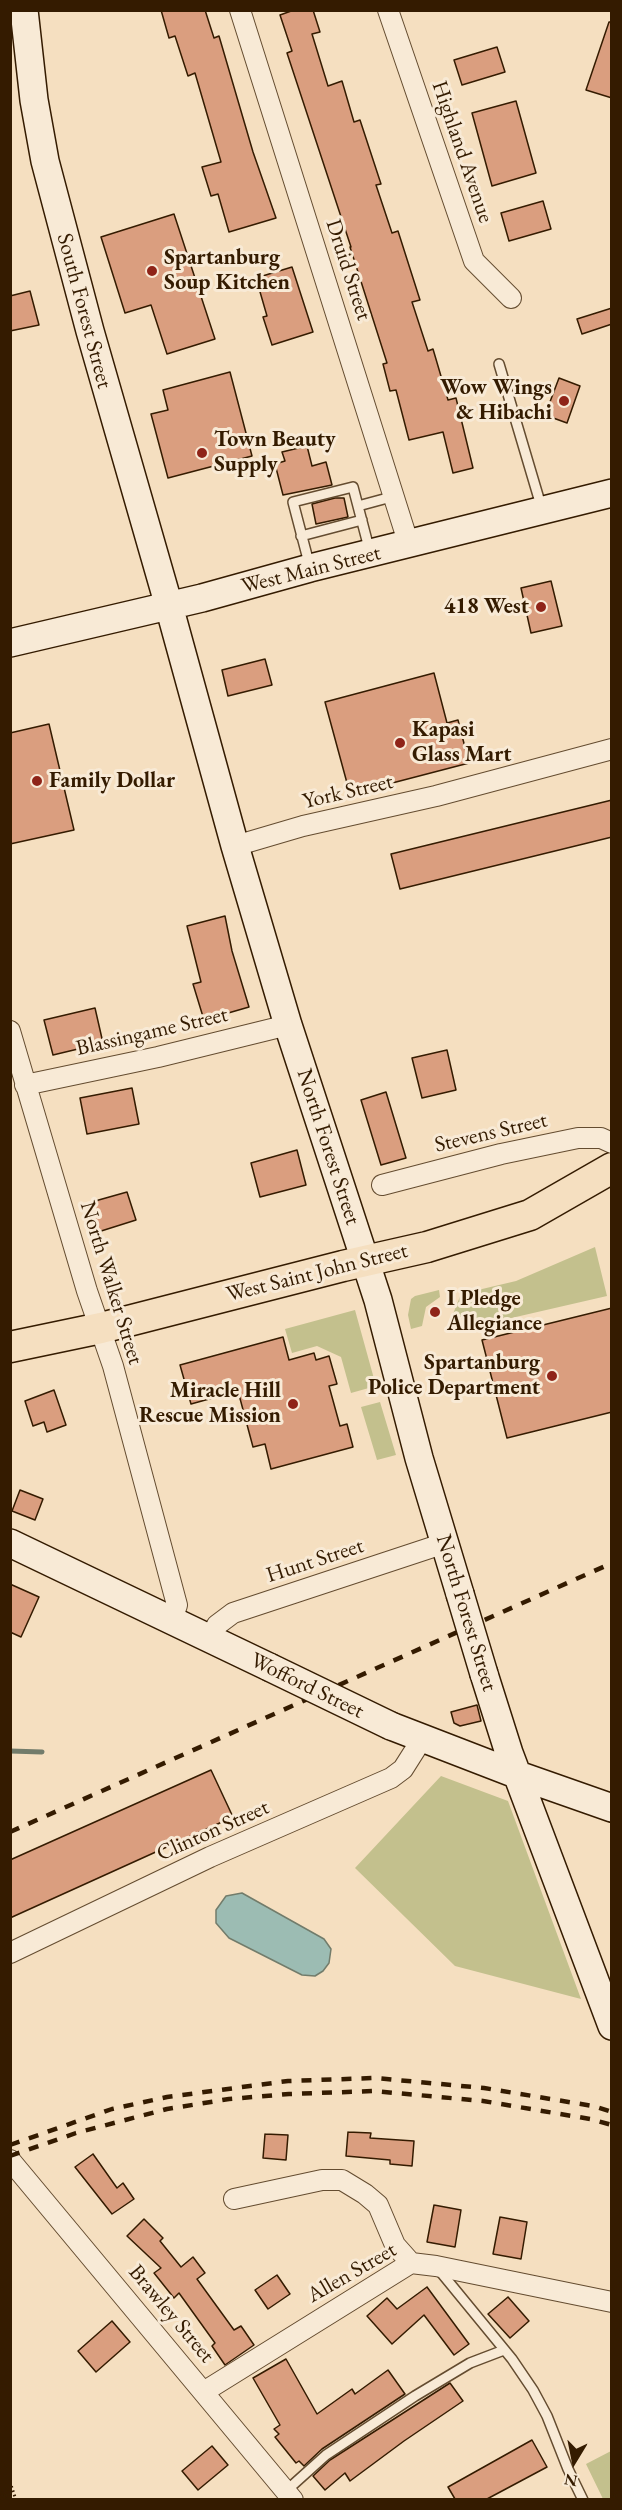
<!DOCTYPE html>
<html>
<head>
<meta charset="utf-8">
<style>
	body { margin:0 }
	#map { position:relative; width:622px; height:2510px; overflow:hidden; background:#f5dfc0; font-family:"EB Garamond",serif }
	canvas { display:block }
	.frame { position:absolute; inset:0; border:12px solid #341b00; pointer-events:none }
	.north { position:absolute; left:544px; top:2432px; width:60px; height:60px; -webkit-text-stroke:4px #f8ead6; paint-order:stroke; rotate:190deg; font-size:16px; font-weight:700; line-height:24px; text-align:center; color:#341b00 }
	.north::after { content:''; display:block; margin:auto; width:21px; height:27px; background:#341b00; clip-path:polygon(50% 0,100% 100%,50% 72%,0 100%) }
</style>
</head>
<body>
<div id="map">
<canvas width="622" height="2510"></canvas>
<div class="frame"></div>
<div class="north">N</div>
</div>
<script>
const c = document.querySelector('canvas').getContext('2d');
c.lineJoin = 'round';
function fillPath(path, color) { c.fillStyle = color; c.fill(path, 'evenodd'); }
const shape = rows => new Path2D(rows.map(r => 'M' + r).join(''));
function trace(path, color, width, dash) { c.strokeStyle = color; c.lineWidth = width; c.lineCap = dash ? 'butt' : 'round'; c.setLineDash(dash || []); c.stroke(path); }
function label(font, color, halo, rows, align = 'center') {
  c.font = font + ' "EB Garamond",serif'; c.lineWidth = 6; c.setLineDash([]); c.textBaseline = 'middle'; c.strokeStyle = halo; c.fillStyle = color; for (const [text, x, y, turn = 0] of rows) {
    c.save(); c.translate(x, y); c.rotate((+turn || 0) * Math.PI / 180); c.textAlign = isNaN(turn) ? turn : align; if (halo) c.strokeText(text, 0, 0); c.fillText(text, 0, 0); c.restore();
  }
}
const green = shape([
	[595,1247,607,1296,481,1325,453,1314,461,1294,516,1281],
	[439,1290,440,1297,426,1307,422,1326,411,1329,408,1315,411,1299,415,1296],
	[355,1310,376,1386,351,1393,341,1357,317,1346,292,1353,285,1329],
	[380,1402,396,1455,377,1460,361,1407],
	[441,1776,508,1801,581,1999,455,1966,355,1868],
	[611,2451,611,2499,603,2499,586,2464]
]);
const water = shape([
	[242,1893,324,1939,331,1949,329,1963,323,1971,315,1976,302,1975,229,1938,216,1923,216,1910,226,1896,242,1893]
]);
const stream = shape([
	[10,1751,42,1752]
]);
const building = shape([
	[161,10,205,10,214,38,219,36,253,152,276,218,229,232,218,194,211,196,202,167,221,162,195,73,188,76,175,36,169,38,161,10],
	[294,10,313,10,320,32,312,34,328,86,342,81,354,122,360,120,381,184,376,185,392,233,398,231,420,300,412,302,428,351,433,349,448,400,456,398,473,468,453,473,443,432,409,440,396,390,390,391,383,364,387,363,350,247,351,247,287,53,292,51,280,15,294,10],
	[609,22,612,22,612,98,586,90,609,22],
	[497,47,505,72,462,85,454,60,497,47],
	[516,101,536,173,492,186,472,113,516,101],
	[543,201,551,229,509,241,501,213,543,201],
	[174,214,215,339,167,354,151,305,125,313,101,237,174,214],
	[292,267,313,332,272,345,263,317,267,316,256,278,292,267],
	[30,291,39,325,10,331,10,296,30,291],
	[612,308,612,324,582,334,577,319,612,308],
	[230,372,252,456,168,478,151,414,168,410,163,390,230,372],
	[559,378,580,386,567,423,545,415,559,378],
	[307,446,312,466,326,462,332,485,283,495,275,464,285,461,282,452,307,446],
	[335,498,344,498,348,517,316,524,312,504,335,498],
	[551,581,562,626,531,633,521,588,551,581],
	[265,659,272,685,228,696,222,670,265,659],
	[434,673,447,723,458,720,469,763,350,794,325,702,434,673],
	[49,724,74,830,10,844,10,733,49,724],
	[612,800,612,837,400,889,391,854,612,800],
	[225,916,232,951,249,1007,204,1020,193,984,201,982,187,926,225,916],
	[95,1008,103,1043,53,1055,44,1020,95,1008],
	[447,1050,456,1090,422,1098,412,1058,447,1050],
	[132,1088,139,1124,87,1134,80,1098,132,1088],
	[386,1092,406,1158,381,1165,361,1100,386,1092],
	[297,1150,306,1185,260,1197,251,1163,297,1150],
	[127,1192,136,1220,98,1232,88,1203,127,1192],
	[612,1308,612,1412,507,1438,482,1340,612,1308],
	[283,1337,289,1360,314,1353,316,1360,329,1356,337,1384,329,1386,340,1426,347,1424,353,1447,271,1469,265,1444,253,1447,238,1391,191,1404,180,1365,283,1337],
	[54,1390,66,1425,47,1432,44,1422,33,1426,25,1401,54,1390],
	[20,1490,43,1499,35,1520,12,1511,20,1490],
	[10,1584,39,1597,21,1637,10,1632,10,1584],
	[477,1705,481,1721,460,1726,454,1723,451,1712,477,1705],
	[211,1770,233,1817,10,1918,10,1860,211,1770],
	[348,2132,371,2133,370,2138,414,2141,412,2166,390,2164,390,2160,346,2156,348,2132],
	[265,2134,288,2135,286,2160,263,2158,265,2134],
	[93,2154,117,2188,123,2183,134,2199,112,2214,75,2167,93,2154],
	[434,2205,461,2210,455,2247,427,2242,434,2205],
	[500,2217,527,2222,521,2259,493,2254,500,2217],
	[144,2219,163,2238,160,2241,181,2267,193,2257,205,2273,197,2279,234,2330,241,2326,254,2345,225,2365,212,2346,215,2343,179,2293,174,2298,154,2273,161,2268,127,2236,144,2219],
	[277,2275,290,2294,268,2309,255,2290,277,2275],
	[427,2287,469,2344,454,2355,424,2315,392,2344,367,2316,387,2298,397,2309,427,2287],
	[508,2297,529,2321,510,2338,488,2314,508,2297],
	[112,2321,130,2342,96,2372,78,2351,112,2321],
	[286,2359,317,2414,352,2389,355,2394,388,2370,405,2394,322,2449,304,2466,299,2461,296,2463,275,2437,279,2434,274,2429,280,2425,253,2378,286,2359],
	[450,2383,463,2401,404,2441,350,2481,345,2473,325,2490,313,2476,330,2460,450,2383],
	[532,2440,547,2467,487,2499,455,2499,448,2487,532,2440],
	[212,2446,228,2465,198,2490,182,2471,212,2446]
]);
const path = shape([
	[10,2482,16,2500]
]);
const lane = shape([
	[499,364,542,509],
	[358,506,395,496],
	[301,536,362,520],
	[310,567,293,502,353,487,370,552],
	[439,2270,512,2359,533,2390,547,2416,568,2469,583,2500],
	[286,2491,326,2455,415,2396,470,2363,504,2350]
]);
const street = shape([
	[240,10,409,545],
	[388,10,474,261,511,298],
	[235,846,303,826,436,796,612,749],
	[10,1031,87,1291,113,1366,177,1605,172,1620],
	[25,1085,158,1057,288,1025],
	[382,1185,501,1154,578,1138,601,1138,612,1143],
	[210,1639,217,1625,233,1613,445,1543],
	[10,1953,210,1857,391,1778,403,1769,422,1739],
	[10,2160,293,2500],
	[234,2199,322,2180,342,2180,365,2194,378,2205,395,2245,411,2263],
	[205,2391,411,2263,436,2266,612,2302]
]);
const secondary = shape([
	[24,10,34,100,45,161,90,331,169,606,235,846,288,1025,378,1300,419,1458,460,1594],
	[10,643,202,598,310,568,612,493],
	[10,1543,269,1667],
	[484,1674,509,1753,612,2026],
	[391,1726,518,1775,612,1808]
]);
const primary = shape([
	[10,1347,101,1328,343,1266,427,1247,530,1215,612,1168]
]);
const rail = shape([
	[10,1832,612,1563],
	[10,2145,112,2109,167,2097,288,2081,375,2078,484,2088,593,2106,612,2112],
	[10,2156,76,2133,167,2109,229,2099,289,2094,374,2091,483,2101,590,2119,612,2125]
]);
const secondaryBridge = shape([
	[460,1594,484,1674],
	[269,1667,391,1726]
]);
const markers = [
	[152,271,6,"#8f2418"],
	[564,401,6,"#8f2418"],
	[202,453,6,"#8f2418"],
	[541,607,6,"#8f2418"],
	[400,743,6,"#8f2418"],
	[37,781,6,"#8f2418"],
	[435,1312,6,"#8f2418"],
	[552,1376,6,"#8f2418"],
	[293,1404,6,"#8f2418"]
];
const streetNames = [
	["Highland Avenue",462,152,71],
	["Druid Street",348,270,72],
	["South Forest Street",84,311,75],
	["West Main Street",311,570,-14],
	["York Street",348,792,-13],
	["Blassingame Street",152,1032,-13],
	["Stevens Street",491,1133,-13],
	["North Forest Street",328,1147,72],
	["West Saint John Street",317,1273,-14],
	["North Walker Street",111,1283,73],
	["Hunt Street",315,1561,-18],
	["North Forest Street",466,1613,73],
	["Wofford Street",307,1686,26],
	["Clinton Street",213,1831,-24],
	["Allen Street",352,2273,-30],
	["Brawley Street",171,2314,50]
];
const poiNames = [
	["Spartanburg",164,258],
	["Soup Kitchen",164,283],
	["Wow Wings",552,388,"right"],
	["& Hibachi",552,413,"right"],
	["Town Beauty",214,440],
	["Supply",214,465],
	["418 West",529,607,"right"],
	["Kapasi",412,730],
	["Glass Mart",412,755],
	["Family Dollar",49,781],
	["I Pledge",447,1299],
	["Allegiance",447,1324],
	["Spartanburg",540,1363,"right"],
	["Police Department",540,1388,"right"],
	["Miracle Hill",281,1391,"right"],
	["Rescue Mission",281,1416,"right"]
];
fillPath(green, '#c3c08d');
fillPath(water, '#9cbcb3');
trace(water, '#727c6b', 1.5);
trace(stream, '#727c6b', 5);
fillPath(building, '#da9e7f');
trace(building, '#341b00', 1.5);
trace(lane, '#644c30', 12);
trace(street, '#644c30', 22);
trace(secondary, '#341b00', 30);
trace(primary, '#341b00', 33);
trace(path, '#341b00', 3, [1.5, 3]);
trace(lane, '#f8ead6', 9);
trace(street, '#f8ead6', 20);
trace(secondary, '#f8ead6', 27);
trace(primary, '#f5dfc0', 30);
trace(rail, '#341b00', 4.5, [10, 10]);
trace(secondaryBridge, '#341b00', 30, []);
trace(secondaryBridge, '#f8ead6', 27);
for (const [x, y, r, color] of markers) { const dot = new Path2D(); dot.arc(x, y, r, 0, 2 * Math.PI); c.fillStyle = color; c.fill(dot); trace(dot, '#f8ead6', 2); }
label('22px', '#341b00', '#f8ead6', streetNames);
label('bold 22px', '#341b00', '#f8ead6', poiNames, 'left');
</script>
</body>
</html>
